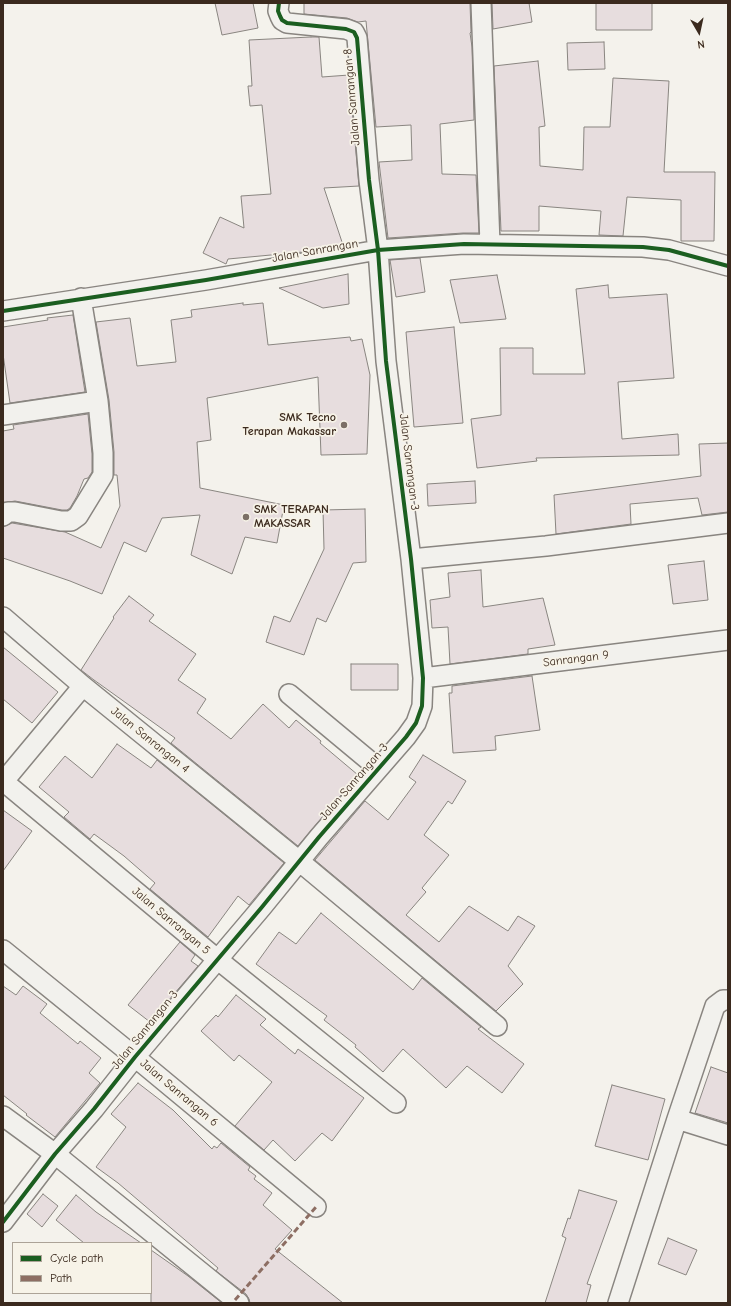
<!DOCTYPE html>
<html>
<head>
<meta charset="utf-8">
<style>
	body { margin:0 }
	#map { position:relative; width:731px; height:1306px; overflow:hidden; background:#f4f2ec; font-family:"Comic Neue",sans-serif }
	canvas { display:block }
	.frame { position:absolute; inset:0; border:4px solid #3b2a1e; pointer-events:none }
	.legend { position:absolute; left:12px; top:1242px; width:140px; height:52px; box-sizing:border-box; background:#f7f3e8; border:1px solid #aca397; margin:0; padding:5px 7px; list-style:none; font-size:12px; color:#3b2a1e }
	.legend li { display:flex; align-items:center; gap:8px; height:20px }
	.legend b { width:20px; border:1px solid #aca397 }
	.north { position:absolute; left:679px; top:12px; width:40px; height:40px; -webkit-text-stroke:3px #f7f3e8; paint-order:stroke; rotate:171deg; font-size:11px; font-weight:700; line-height:16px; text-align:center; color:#3b2a1e }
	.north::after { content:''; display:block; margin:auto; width:14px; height:18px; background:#3b2a1e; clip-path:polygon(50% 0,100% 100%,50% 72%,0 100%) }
</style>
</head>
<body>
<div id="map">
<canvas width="731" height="1306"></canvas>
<div class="frame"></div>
<ul class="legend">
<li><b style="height:5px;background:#1b5e20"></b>Cycle path</li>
<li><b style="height:5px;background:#8d6e63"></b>Path</li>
</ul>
<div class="north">N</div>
</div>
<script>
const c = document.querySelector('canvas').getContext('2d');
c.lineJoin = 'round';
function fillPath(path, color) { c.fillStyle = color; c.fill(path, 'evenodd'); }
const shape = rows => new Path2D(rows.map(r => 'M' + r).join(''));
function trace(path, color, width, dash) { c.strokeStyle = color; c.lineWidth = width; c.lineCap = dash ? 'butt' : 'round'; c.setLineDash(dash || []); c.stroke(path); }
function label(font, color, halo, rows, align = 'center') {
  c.font = font + ' "Comic Neue",sans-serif'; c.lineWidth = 3.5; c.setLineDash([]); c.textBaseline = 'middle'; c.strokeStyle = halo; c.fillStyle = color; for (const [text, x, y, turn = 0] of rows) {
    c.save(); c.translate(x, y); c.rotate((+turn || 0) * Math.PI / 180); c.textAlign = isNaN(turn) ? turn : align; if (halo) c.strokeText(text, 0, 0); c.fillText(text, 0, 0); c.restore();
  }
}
const building = shape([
	[215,3,253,3,258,28,222,35,215,3],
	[304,3,470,3,471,32,470,33,472,47,474,120,440,124,442,174,476,175,479,233,463,233,388,238,379,162,412,160,411,125,376,127,366,21,358,22,347,18,304,14,304,3],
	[492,3,529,3,532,22,493,29,492,3],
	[596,3,652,3,652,30,596,30,596,3],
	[311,37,319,37,322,77,349,75,359,186,324,188,343,245,303,252,228,259,226,264,203,253,220,217,244,228,241,196,271,194,262,105,250,106,248,86,252,86,249,40,311,37],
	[604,42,605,69,568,70,567,43,604,42],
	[538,61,545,126,539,127,540,166,583,170,584,127,610,127,613,78,669,81,664,172,715,172,714,241,681,241,681,200,627,197,623,236,599,235,601,211,539,206,539,231,501,231,494,66,538,61],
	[420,258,425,292,396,297,390,260,420,258],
	[348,274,349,304,323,308,279,288,348,274],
	[497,275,506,319,460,323,450,280,497,275],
	[608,285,609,298,667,294,674,378,618,382,622,439,678,434,679,455,536,458,537,461,477,468,471,419,501,415,500,348,533,348,533,374,585,374,576,289,608,285],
	[243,303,243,305,263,303,268,345,350,337,351,341,362,339,370,375,367,454,321,455,318,377,207,398,211,440,197,442,200,488,284,505,277,543,245,537,232,574,191,555,200,515,162,518,146,552,124,542,102,594,70,581,3,558,3,527,12,523,65,532,101,548,120,506,117,475,114,475,114,452,109,400,96,322,130,318,137,366,176,362,171,320,192,317,191,310,243,303],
	[73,315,85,392,10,403,3,354,3,327,48,320,47,318,73,315],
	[454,327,463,423,414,427,406,332,454,327],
	[88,414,92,454,92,472,88,478,84,479,77,496,70,508,67,510,62,510,15,501,3,503,3,431,14,429,13,425,88,414],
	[728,443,728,512,702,515,698,498,630,504,631,524,556,534,554,495,701,476,699,444,728,443],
	[475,481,476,503,428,506,427,484,475,481],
	[365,509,366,562,353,563,326,622,317,618,304,655,266,642,274,616,290,622,324,549,323,510,365,509],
	[704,561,708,600,673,604,668,565,704,561],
	[481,570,483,607,543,598,555,645,528,649,528,654,450,664,448,627,432,628,430,600,450,597,448,573,481,570],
	[129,596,154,615,149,621,196,654,178,680,206,699,197,713,231,739,263,704,289,728,296,720,321,741,320,743,358,775,298,846,171,743,175,738,94,680,81,670,114,618,113,617,129,596],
	[3,647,58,692,32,723,3,699,3,647],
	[351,664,398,664,398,690,351,690,351,664],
	[532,676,540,730,495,736,496,750,453,753,449,693,452,693,452,686,532,676],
	[117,744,151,768,157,760,284,863,249,905,238,896,208,937,150,889,155,883,124,856,94,834,90,839,64,817,69,812,39,787,65,756,92,778,117,744],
	[423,755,466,781,452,804,448,801,424,835,449,855,422,888,426,892,406,915,439,942,469,906,508,931,518,916,535,926,508,966,523,984,496,1011,315,860,365,801,388,820,416,782,409,777,423,755],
	[3,810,32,831,3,871,3,810],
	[321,913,413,990,422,978,481,1027,478,1029,524,1064,502,1093,467,1066,446,1088,403,1049,383,1072,355,1047,356,1045,324,1020,327,1016,256,964,279,932,296,944,321,913],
	[180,942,195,955,191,961,198,966,150,1022,128,1005,180,942],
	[3,986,16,995,23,986,47,1004,40,1013,78,1044,80,1041,101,1058,89,1073,100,1083,55,1137,26,1115,27,1114,3,1095,3,986],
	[236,995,266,1019,260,1025,295,1054,298,1049,364,1098,332,1141,322,1133,295,1161,273,1140,264,1150,235,1126,272,1082,239,1055,234,1061,201,1031,216,1015,218,1017,236,995],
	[711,1067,728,1073,728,1123,695,1113,711,1067],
	[138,1083,173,1110,212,1149,214,1146,217,1148,221,1143,250,1167,248,1170,256,1176,254,1179,272,1193,263,1205,292,1230,275,1249,343,1303,250,1303,249,1299,246,1294,216,1271,218,1268,118,1183,96,1167,126,1127,111,1114,138,1083],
	[612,1085,665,1099,648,1160,595,1146,612,1085],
	[579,1190,617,1201,587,1284,591,1285,586,1303,545,1303,566,1238,562,1236,568,1218,570,1219,579,1190],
	[43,1194,58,1206,42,1227,27,1214,43,1194],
	[76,1195,96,1212,141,1243,84,1243,56,1220,76,1195],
	[668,1238,697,1250,686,1275,658,1264,668,1238],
	[151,1250,188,1276,222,1303,151,1303,151,1250]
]);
const street = shape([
	[481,3,490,244],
	[3,311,206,280,378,250,464,244,643,247,669,250,728,266],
	[3,415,98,401,81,298],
	[3,516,8,512,15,512,61,521,71,521,78,516,103,475,103,453,98,401],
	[411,559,546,546,728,523],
	[3,617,83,686,299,861,497,1026],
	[423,678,728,640],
	[289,694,378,768],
	[3,781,217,959,396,1103],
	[4,781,83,686],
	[3,950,135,1057,316,1207],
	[3,1116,55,1154,239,1303],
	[677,1119,728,1135],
	[3,1222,55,1154,94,1109,135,1057,262,907,319,837,406,737,416,723,422,706,423,678,411,559,386,361,378,250,369,180,357,38,354,32,346,29,287,23,282,20,280,16,278,11,279,3],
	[618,1303,677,1119,715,1006,723,1000,728,1000]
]);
const quiet = shape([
	[235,1300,316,1207]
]);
const cycleway = shape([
	[3,311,206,280,378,250,464,244,643,247,669,250,728,266],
	[3,1222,55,1154,94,1109,135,1057,262,907,319,837,406,737,416,723,422,706,423,678,411,559,386,361,378,250,369,180,357,38,354,32,346,29,287,23,282,20,280,16,278,11,279,3]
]);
const markers = [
	[344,425,4,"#7c7066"],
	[246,517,4,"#7c7066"]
];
const streetNames = [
	["Jalan Sanrangan 8",352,97,-95],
	["Jalan Sanrangan",315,251,-10],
	["Jalan Sanrangan 3",409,462,83],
	["Sanrangan 9",576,659,-7],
	["Jalan Sanrangan 4",150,740,39],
	["Jalan Sanrangan 3",354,782,-49],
	["Jalan Sanrangan 5",171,921,40],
	["Jalan Sanrangan 3",145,1030,-51],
	["Jalan Sanrangan 6",179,1093,40]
];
const poiNames = [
	["SMK Tecno",336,418],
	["Terapan Makassar",336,432],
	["SMK TERAPAN",254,510,"left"],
	["MAKASSAR",254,524,"left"]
];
fillPath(building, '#e7ddde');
trace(building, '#898580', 1);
trace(street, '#898580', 22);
trace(street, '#f2f1ed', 19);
trace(quiet, '#8d6e63', 3, [6, 3]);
trace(cycleway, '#1b5e20', 4);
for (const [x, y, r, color] of markers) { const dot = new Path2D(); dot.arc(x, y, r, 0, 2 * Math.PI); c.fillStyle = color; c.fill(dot); trace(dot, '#f7f3e8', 1.5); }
label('12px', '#3b2a1e', '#f7f3e8', streetNames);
label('bold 12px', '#3b2a1e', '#f7f3e8', poiNames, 'right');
</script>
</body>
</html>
